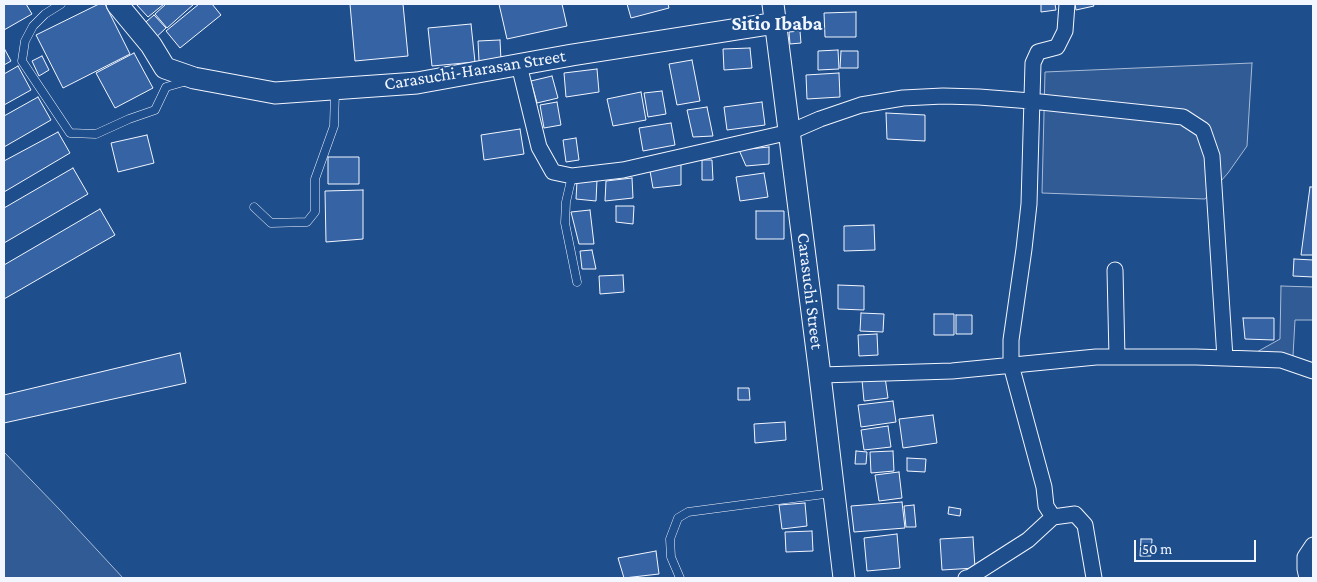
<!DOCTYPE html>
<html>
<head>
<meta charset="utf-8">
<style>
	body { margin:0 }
	#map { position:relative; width:1317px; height:582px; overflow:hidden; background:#1f4e8c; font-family:"Crimson Pro",serif }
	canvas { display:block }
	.frame { position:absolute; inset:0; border:5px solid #f2f6ff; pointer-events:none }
	.scale { position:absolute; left:1134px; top:540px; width:122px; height:22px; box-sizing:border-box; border:2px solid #f2f6ff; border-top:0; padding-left:6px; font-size:15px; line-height:18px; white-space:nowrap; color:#f2f6ff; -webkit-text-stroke:4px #1f4e8c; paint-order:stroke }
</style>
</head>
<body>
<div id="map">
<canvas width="1317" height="582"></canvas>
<div class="frame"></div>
<div class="scale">50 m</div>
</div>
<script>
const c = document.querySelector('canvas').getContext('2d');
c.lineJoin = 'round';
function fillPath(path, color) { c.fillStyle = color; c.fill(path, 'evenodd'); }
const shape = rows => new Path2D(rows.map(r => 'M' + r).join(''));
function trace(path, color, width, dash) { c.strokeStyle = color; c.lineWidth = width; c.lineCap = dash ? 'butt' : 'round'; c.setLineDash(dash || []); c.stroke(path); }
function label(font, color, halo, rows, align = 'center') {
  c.font = font + ' "Crimson Pro",serif'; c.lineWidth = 4; c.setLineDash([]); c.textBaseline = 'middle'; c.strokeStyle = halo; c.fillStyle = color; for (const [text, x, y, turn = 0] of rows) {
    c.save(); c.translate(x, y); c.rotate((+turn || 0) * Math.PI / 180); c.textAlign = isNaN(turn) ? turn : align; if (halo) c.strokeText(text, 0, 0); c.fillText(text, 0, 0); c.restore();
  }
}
const built = shape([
	[1252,63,1247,146,1228,173,1205,199,1042,193,1045,72,1252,63],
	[1281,286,1313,287,1313,320,1295,320,1293,356,1255,353,1280,339,1281,286],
	[4,452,61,511,123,578,4,578,4,452]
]);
const building = shape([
	[4,4,26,4,32,14,4,30,4,4],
	[99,4,105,4,130,54,63,88,36,35,99,4],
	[136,4,164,4,148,17,136,4],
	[166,4,194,4,167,28,155,14,166,4],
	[199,4,212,4,221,15,180,48,166,31,199,4],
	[350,4,403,4,408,56,355,61,350,4],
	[499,4,562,4,567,26,507,39,499,4],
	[627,4,668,4,669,8,631,18,627,4],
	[1041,4,1055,4,1056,10,1041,12,1041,4],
	[1075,4,1093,4,1094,6,1076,10,1075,4],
	[856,12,856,37,825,37,824,13,856,12],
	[154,15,166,28,152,41,140,27,154,15],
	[471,24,475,62,432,66,428,28,471,24],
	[800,31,801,43,790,44,789,32,800,31],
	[500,40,501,60,479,61,478,41,500,40],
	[4,48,11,61,4,65,4,48],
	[750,48,752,68,724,70,723,49,750,48],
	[838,50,839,69,818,70,818,51,838,50],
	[841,51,858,51,858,68,840,68,841,51],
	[134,53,153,88,115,108,96,73,134,53],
	[42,56,49,70,39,76,32,61,42,56],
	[692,60,700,101,677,105,669,64,692,60],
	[18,66,31,90,4,105,4,74,18,66],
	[597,69,599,92,566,97,564,73,597,69],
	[839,73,840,97,807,99,806,75,839,73],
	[552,76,558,98,537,103,531,81,552,76],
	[662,91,666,114,648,117,644,93,662,91],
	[641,92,646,120,613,126,607,99,641,92],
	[38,97,51,120,4,147,4,116,38,97],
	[557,102,561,125,544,128,540,105,557,102],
	[762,102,765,125,727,130,724,107,762,102],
	[707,107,713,136,693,137,687,110,707,107],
	[886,113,925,115,925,141,887,139,886,113],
	[671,123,675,145,643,151,639,128,671,123],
	[520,129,524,154,484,160,481,135,520,129],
	[58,132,70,153,4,192,4,161,58,132],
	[147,135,154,163,118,172,111,143,147,135],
	[576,138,579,160,566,162,563,140,576,138],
	[769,147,769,164,746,166,739,150,769,147],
	[328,157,359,157,359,184,328,184,328,157],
	[702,160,712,160,713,180,702,180,702,160],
	[681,163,681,185,653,188,650,171,681,163],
	[73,168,88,194,4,243,4,208,73,168],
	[764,173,768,197,740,201,736,177,764,173],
	[632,178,633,198,605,201,606,181,632,178],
	[597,180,596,201,576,199,577,181,597,180],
	[1310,187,1313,187,1313,255,1301,255,1310,187],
	[363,190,363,239,326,242,325,191,363,190],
	[616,206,634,206,633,224,616,222,616,206],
	[100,209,115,235,4,299,4,265,100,209],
	[590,210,594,244,579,244,571,212,590,210],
	[756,211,784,211,784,239,756,239,756,211],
	[874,225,875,250,844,251,844,226,874,225],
	[592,250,596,269,582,269,580,251,592,250],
	[1294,259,1313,260,1313,277,1293,276,1294,259],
	[623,275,624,292,600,294,599,276,623,275],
	[838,285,864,286,864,310,838,309,838,285],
	[861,313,884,314,883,332,860,331,861,313],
	[934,314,954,314,954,335,934,335,934,314],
	[956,315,972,315,972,334,956,334,956,315],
	[1243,318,1274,318,1274,340,1245,339,1243,318],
	[877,334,878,355,859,356,858,335,877,334],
	[180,353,186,383,4,423,4,395,180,353],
	[885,377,888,398,864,401,862,380,885,377],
	[738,388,749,388,750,400,738,400,738,388],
	[893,401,896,422,861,427,858,405,893,401],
	[933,415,937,443,903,448,899,419,933,415],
	[785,422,786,440,755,443,754,424,785,422],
	[888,426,891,447,864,450,861,430,888,426],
	[856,451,867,452,866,464,855,464,856,451],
	[893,451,894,471,871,473,870,452,893,451],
	[907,458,926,459,925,472,907,471,907,458],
	[899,472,902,498,879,501,875,475,899,472],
	[902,502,905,528,854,532,851,506,902,502],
	[805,503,807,526,782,529,779,505,805,503],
	[914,505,916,527,906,527,904,506,914,505],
	[949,507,961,509,960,516,948,514,949,507],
	[812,531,813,551,786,552,785,532,812,531],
	[897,534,900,568,867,571,864,538,897,534],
	[973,537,975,568,942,570,940,539,973,537],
	[1141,539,1152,539,1151,556,1140,556,1141,539],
	[656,551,659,574,624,578,618,558,656,551]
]);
const lane = shape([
	[61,4,45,14,33,26,25,41,22,61,70,133,96,134,129,119,155,110,166,87,187,81],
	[572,176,566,202,565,223,577,282],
	[254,207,271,223,307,222,315,212,315,179,334,126,335,91],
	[680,578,671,557,670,539,678,518,688,512,832,493]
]);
const street = shape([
	[1067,4,1065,31,1057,47,1038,52,1033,63,1029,204,1024,249,1011,340,1011,365,1044,487,1046,506,1053,517,1075,514,1085,525,1094,578],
	[519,65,539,147,553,172,572,176,623,170,790,132,820,119,861,105,903,98,943,96,979,97,1031,101,1183,117,1203,130,1212,156,1225,358],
	[1115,270,1117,357],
	[821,375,952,371,1096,357,1196,357,1281,360,1313,371],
	[966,578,970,577,1028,540,1053,517],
	[1307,578,1305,569,1305,557,1313,545]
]);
const secondary = shape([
	[117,4,151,45,165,68,194,78,275,93,417,83,572,55,776,23],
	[773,4,819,367,844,578]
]);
const streetNames = [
	["Carasuchi-Harasan Street",475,70,-9],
	["Carasuchi Street",810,291,83]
];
const quarterNames = [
	["Sitio Ibaba",777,24]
];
fillPath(built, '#305b95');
trace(built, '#a8bbd7', 1);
fillPath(building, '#3563a3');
trace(building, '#f2f6ff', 1);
trace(lane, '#f2f6ff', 9);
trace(street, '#f2f6ff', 17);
trace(secondary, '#f2f6ff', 23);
trace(lane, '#1f4e8c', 8);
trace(street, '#1f4e8c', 15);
trace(secondary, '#1f4e8c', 21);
label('18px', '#f2f6ff', '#1f4e8c', streetNames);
label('bold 20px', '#f2f6ff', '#1f4e8c', quarterNames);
</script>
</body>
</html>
